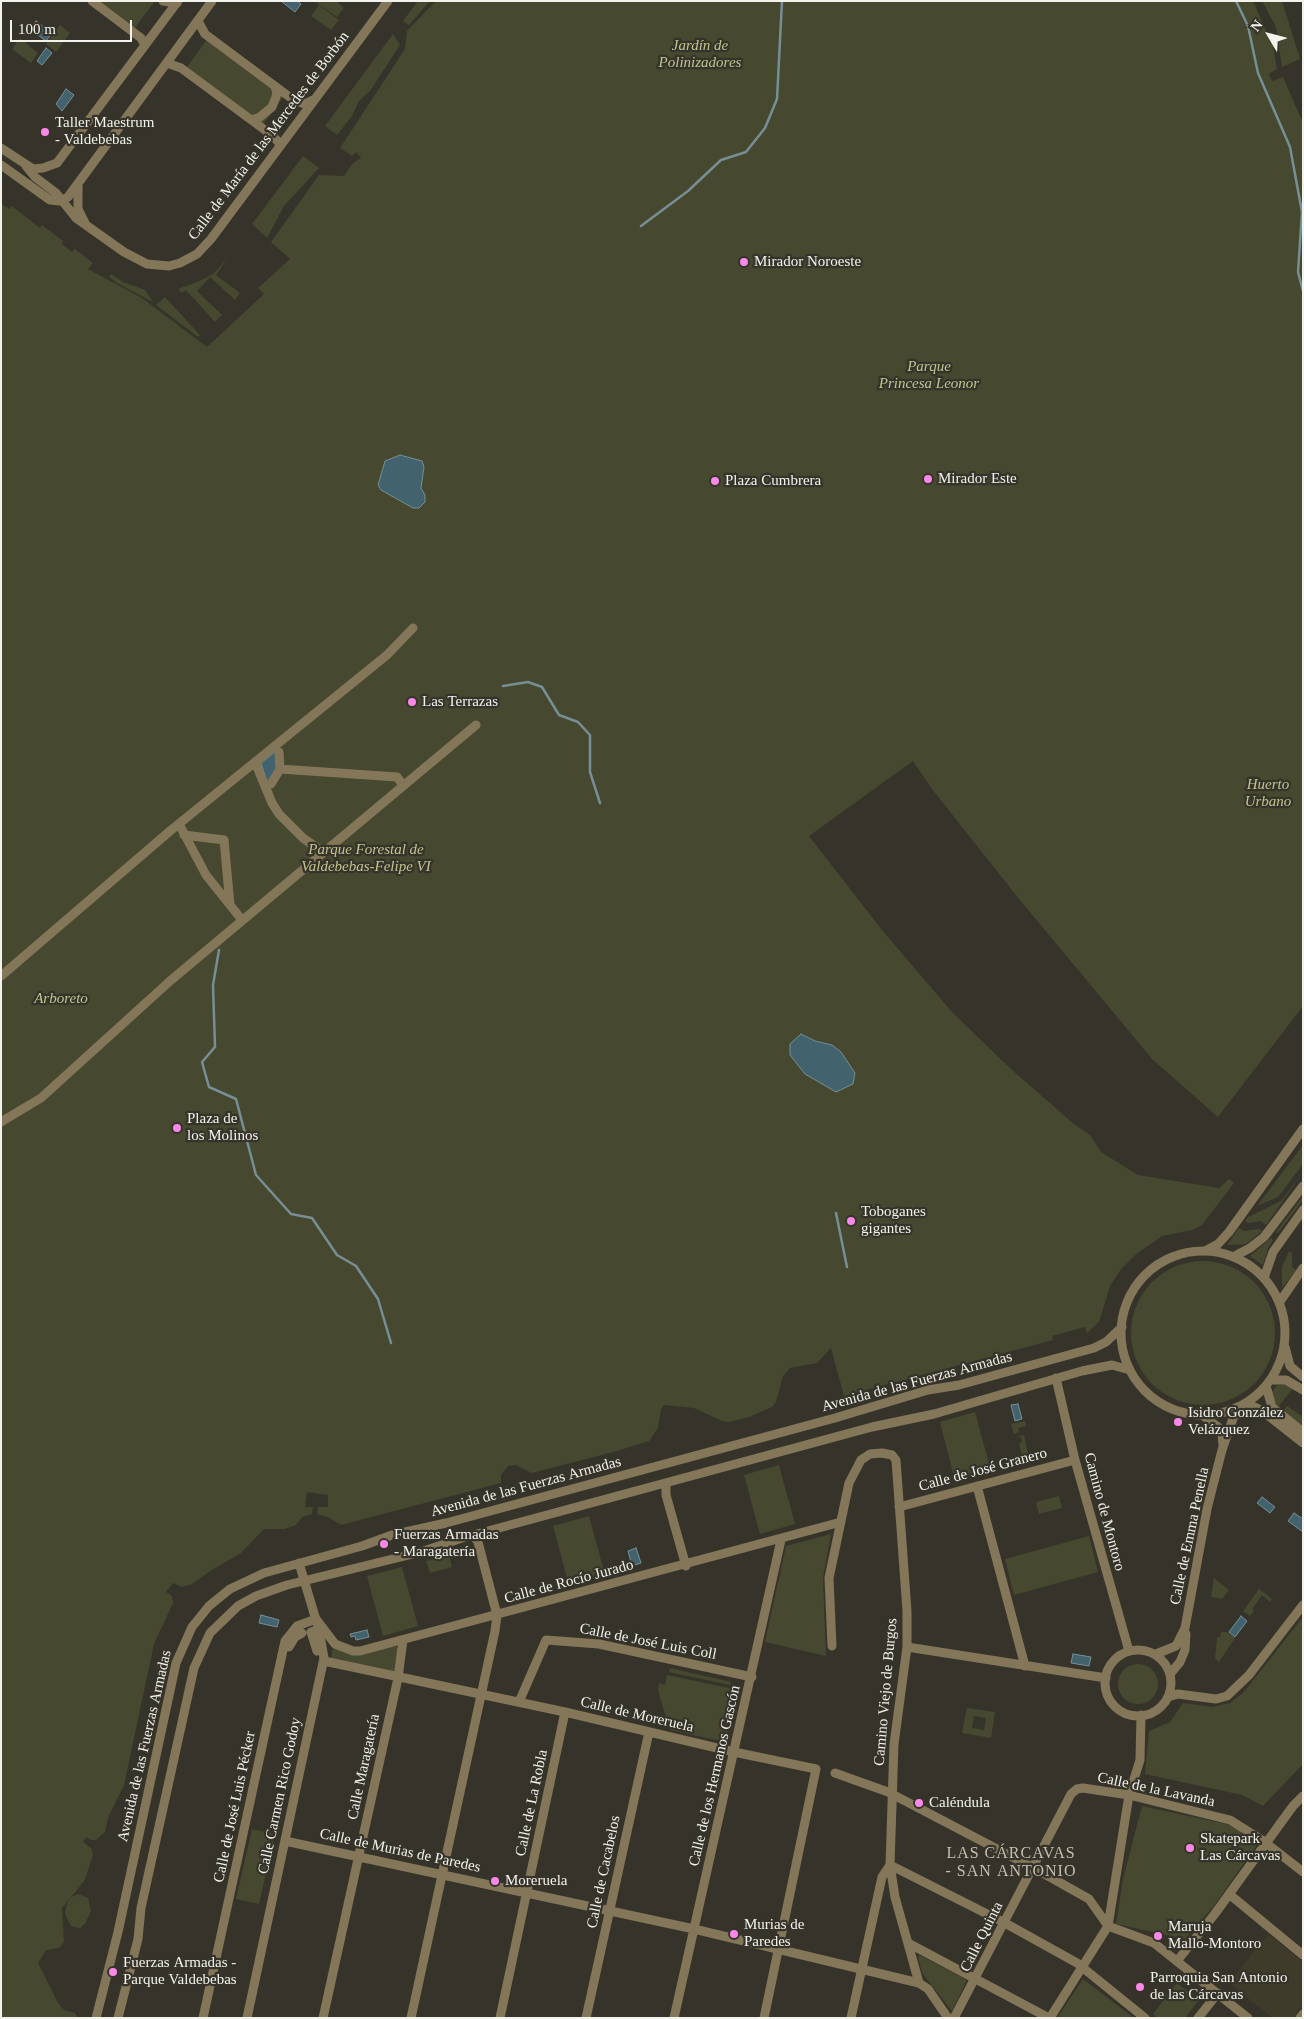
<!DOCTYPE html>
<html>
<head>
<meta charset="utf-8">
<style>
	body { margin:0 }
	#map { position:relative; width:1304px; height:2019px; overflow:hidden; background:#36342a; font-family:Georgia,serif }
	canvas { display:block }
	.frame { position:absolute; inset:0; border:2px solid #f3f2ec; pointer-events:none }
	.north { position:absolute; left:1244px; top:10px; width:50px; height:50px; -webkit-text-stroke:4px #36342a; paint-order:stroke; rotate:307deg; font-size:14px; font-weight:700; line-height:20px; text-align:center; color:#f3f2ec }
	.north::after { content:''; display:block; margin:auto; width:18px; height:22px; background:#f3f2ec; clip-path:polygon(50% 0,100% 100%,50% 72%,0 100%) }
	.scale { position:absolute; left:10px; top:20px; width:122px; height:22px; box-sizing:border-box; border:2px solid #f3f2ec; border-top:0; padding-left:6px; font-size:15px; line-height:18px; white-space:nowrap; color:#f3f2ec; -webkit-text-stroke:4px #36342a; paint-order:stroke }
</style>
</head>
<body>
<div id="map">
<canvas width="1304" height="2019"></canvas>
<div class="frame"></div>
<div class="north">N</div>
<div class="scale">100 m</div>
</div>
<script>
const c = document.querySelector('canvas').getContext('2d');
c.lineJoin = 'round';
function fillPath(path, color) { c.fillStyle = color; c.fill(path, 'evenodd'); }
const shape = rows => new Path2D(rows.map(r => 'M' + r).join(''));
function trace(path, color, width, dash) { c.strokeStyle = color; c.lineWidth = width; c.lineCap = dash ? 'butt' : 'round'; c.setLineDash(dash || []); c.stroke(path); }
function label(font, color, halo, rows, align = 'center') {
  c.font = font + ' Georgia,serif'; c.lineWidth = 4.5; c.setLineDash([]); c.textBaseline = 'middle'; c.strokeStyle = halo; c.fillStyle = color; for (const [text, x, y, turn = 0] of rows) {
    c.save(); c.translate(x, y); c.rotate((+turn || 0) * Math.PI / 180); c.textAlign = isNaN(turn) ? turn : align; if (halo) c.strokeText(text, 0, 0); c.fillText(text, 0, 0); c.restore();
  }
}
const built = shape([
	[1268,1934,1303,1962,1303,2005,1293,2018,1273,2018,1229,1983]
]);
const green = shape([
	[96,1,155,1,134,29],
	[318,1,336,1,344,8,337,17,317,3],
	[418,1,430,1,409,25,403,21],
	[436,1,1253,1,1267,33,1271,34,1277,69,1269,74,1270,77,1272,81,1283,77,1303,123,1303,1006,1218,1117,1152,1059,1019,899,932,789,913,761,809,836,882,930,952,1012,1012,1070,1074,1124,1090,1135,1101,1152,1138,1175,1219,1188,1229,1179,1234,1183,1202,1225,1192,1230,1162,1236,1135,1255,1121,1269,1110,1286,1099,1322,1087,1333,1085,1327,1052,1336,1053,1340,844,1396,831,1348,817,1363,790,1368,783,1376,776,1402,772,1407,749,1417,729,1422,722,1421,694,1408,664,1405,661,1409,658,1428,649,1441,617,1451,532,1473,516,1465,508,1466,501,1475,501,1483,341,1525,328,1517,317,1514,318,1507,328,1507,328,1495,307,1492,305,1507,313,1507,312,1514,302,1517,296,1525,285,1529,264,1529,241,1553,210,1571,192,1584,182,1587,173,1583,166,1592,172,1596,173,1603,154,1644,124,1785,108,1818,105,1832,96,1840,91,1840,86,1837,83,1842,92,1849,93,1855,85,1880,62,1908,64,1942,59,1948,46,1950,38,1963,58,2003,64,2010,75,2013,78,2018,1,2018,1,204,10,209,12,206,40,228,42,225,63,241,62,244,72,252,75,249,93,263,88,269,142,298,207,347,264,294,258,288,290,259,271,242,319,175,344,176,352,164,361,158,356,152,352,156,340,148,405,49,407,31],
	[1262,1,1282,1,1300,59,1282,67,1276,27],
	[319,5,339,20,331,30,311,16],
	[60,25,70,33,56,52,46,44],
	[393,34,400,45,370,91,359,101,352,116,337,135,325,126],
	[20,38,38,53,31,63,12,49],
	[208,38,285,95,263,124,187,67],
	[303,156,319,168,284,206,267,238,252,224],
	[227,259,216,275,240,293,235,300,210,277,197,291,222,315,215,322,186,290,182,293,178,289,200,281,214,273],
	[111,274,123,282,145,290,153,302,117,283,109,277],
	[165,297,200,335,198,337,156,305],
	[1303,1145,1303,1164,1278,1197,1257,1206],
	[1303,1172,1266,1225,1261,1221,1248,1223,1245,1221,1248,1217,1281,1201],
	[1303,1196,1303,1200,1278,1233,1276,1232],
	[1239,1228,1244,1231,1259,1229,1262,1231,1246,1244,1227,1245],
	[1271,1238,1273,1240,1268,1248,1263,1265,1250,1256],
	[1289,1251,1292,1253,1292,1267,1296,1270,1282,1288,1282,1267],
	'1131 1333a72 72 0 1 1 144 0a72 72 0 1 1-144 0Z',
	[1283,1384,1293,1388,1278,1407,1272,1396,1272,1392,1276,1386],
	[1287,1406,1303,1417,1303,1426,1283,1411],
	[975,1412,991,1471,955,1481,940,1422],
	[1025,1421,1026,1426,1018,1428,1019,1432,1014,1434,1011,1424],
	[1024,1435,1028,1455,1022,1457,1019,1443,1022,1442,1021,1437,1016,1437],
	[779,1465,795,1524,760,1534,744,1475],
	[1059,1496,1062,1508,1039,1514,1036,1502],
	[589,1516,605,1575,569,1585,553,1526],
	[831,1534,823,1578,826,1656,765,1642,786,1546],
	[1089,1536,1098,1572,1014,1595,1005,1559],
	[449,1555,452,1567,430,1573,426,1561],
	[402,1567,418,1626,383,1636,367,1576],
	[1214,1578,1229,1590,1222,1599,1211,1597],
	[1259,1589,1272,1599,1270,1602,1262,1595,1252,1609,1254,1611,1250,1616,1243,1611],
	[1303,1617,1303,1764,1263,1806,1242,1795,1145,1774,1149,1731,1170,1722,1183,1703,1212,1707,1230,1703,1243,1693],
	[1221,1632,1227,1632,1235,1638,1219,1662,1215,1659,1217,1637,1220,1637],
	[333,1646,354,1654,395,1646,398,1648,395,1670,394,1672,331,1659],
	'1118 1684a20 20 0 1 1 40 0a20 20 0 1 1-40 0Z',
	[670,1668,731,1682,730,1685,669,1672],
	[667,1675,738,1690,726,1742,670,1730,658,1691,659,1683,665,1685],
	[967,1708,995,1712,991,1738,962,1733],
	[974,1716,986,1718,984,1730,972,1728],
	[1142,1806,1226,1824,1237,1829,1257,1845,1213,1907,1185,1939,1116,1924,1123,1879],
	[252,1829,275,1834,259,1904,236,1899],
	[78,1894,88,1898,91,1911,85,1924,80,1928,71,1926,65,1914,67,1903,71,1897],
	[919,1955,967,1980,952,2011,922,1973,918,1957],
	[1083,1979,1134,2018,1057,2018],
	[1177,1983,1199,2000,1185,2018,1157,2018,1153,2014]
]);
const water = shape([
	[281,1,297,1,301,4,295,12,281,1],
	[36,21,52,33,46,41,30,29,36,21],
	[46,48,52,53,42,65,37,61,46,48],
	[66,89,74,95,62,111,56,104,66,89],
	[400,455,422,461,424,467,421,488,425,495,425,502,419,508,413,508,381,490,378,485,385,461,400,455],
	[275,752,277,769,273,777,267,782,261,763,275,752],
	[801,1034,815,1041,832,1045,841,1052,855,1073,853,1084,836,1092,805,1074,790,1055,790,1044,801,1034],
	[1018,1404,1022,1419,1015,1421,1011,1405,1018,1404],
	[1262,1497,1275,1507,1270,1513,1257,1503,1262,1497],
	[1294,1513,1303,1519,1303,1532,1288,1521,1294,1513],
	[636,1548,641,1563,632,1566,628,1551,636,1548],
	[261,1615,279,1620,277,1627,259,1623,261,1615],
	[1241,1616,1247,1621,1235,1637,1229,1632,1241,1616],
	[367,1630,369,1637,356,1640,355,1636,351,1637,350,1634,367,1630],
	[1073,1654,1091,1657,1089,1666,1071,1663,1073,1654]
]);
const stream = shape([
	[1236,1,1248,26,1258,73,1290,147,1302,212,1298,272,1303,291],
	[641,226,688,191,721,160,746,152,765,128,777,99,782,1],
	[503,686,528,682,542,687,559,715,578,722,590,735,590,772,600,803],
	[219,950,213,985,215,1047,202,1062,209,1087,236,1099,256,1175,291,1214,312,1218,337,1255,356,1266,378,1299,391,1343],
	[836,1213,847,1267]
]);
const minor = shape([
	[92,1,141,38,145,45],
	[163,1,177,3],
	[198,21,205,34,295,101,305,104,313,100],
	[167,63,181,68,273,136,280,144],
	[252,120,260,117,272,107,277,94,275,86],
	[1,148,33,169,43,168,57,163,178,1],
	[1,165,50,200,60,201,68,197,212,1],
	[26,166,35,177,56,193,76,218,124,252,147,264,169,266,180,263,197,254,211,239,388,1],
	[78,186,78,209,85,223],
	[255,762,272,803,279,814,303,838,323,852],
	[280,769,397,777,403,785],
	[271,784,280,769,279,752],
	[179,824,206,875,242,920],
	[184,835,224,840,230,905],
	[1,976,170,831,387,655,413,628],
	[1,1122,41,1098,170,981,476,725],
	[1207,1250,1218,1244,1229,1232,1303,1129],
	'1121 1333a82 82 0 1 1 164 0a82 82 0 1 1-164 0Z',
	[1233,1257,1250,1248,1264,1237,1303,1186],
	[1264,1278,1273,1252,1303,1210],
	[1279,1303,1303,1268],
	[1285,1347,1290,1366,1303,1377],
	[1056,1378,1075,1460,1129,1651],
	[1270,1380,1286,1380,1303,1390],
	[1266,1386,1272,1407,1303,1432],
	[1246,1403,1261,1410,1303,1443],
	[1202,1415,1218,1427,1222,1434,1223,1445],
	[666,1484,666,1495,686,1566],
	[977,1486,1025,1666],
	[899,1507,1075,1460],
	[316,1619,335,1644,353,1651,360,1651,841,1522],
	[314,1631,311,1632,317,1651],
	[832,1646,829,1578,849,1483,861,1460,870,1454,882,1453,892,1455,896,1460,907,1611,907,1647,894,1744,890,1865,895,1897,919,1983],
	[289,1647,295,1637,302,1633],
	[907,1647,1106,1678],
	'1105 1683a33 33 0 1 1 66 0a33 33 0 1 1-66 0Z',
	[1156,1654,1176,1646,1185,1628,1207,1509,1222,1450,1237,1407],
	[324,1661,565,1712,734,1752,816,1769,764,2018],
	[1170,1674,1180,1662,1185,1650,1186,1634],
	[1168,1697,1178,1694,1216,1699,1227,1696,1249,1675,1303,1605],
	[519,1702,546,1640,599,1644,752,1677],
	[835,1773,888,1792,1041,1872,1089,1899,1108,1926],
	[285,1841,694,1929,919,1983,928,1989,948,2018],
	[890,1865,1005,1923,1077,1963,1145,2018],
	[1229,1894,1303,1955],
	[1108,1926,1154,1943,1248,2018],
	[908,1943,1049,2018],
	[1177,1961,1214,1915,1293,1806,1303,1796],
	[96,2018,118,1932,176,1663,192,1627,209,1606,230,1589,264,1573,362,1546,392,1535,446,1523,835,1418,928,1390,959,1385,1094,1348,1106,1342,1122,1327],
	[118,2018,138,1939,141,1908,194,1668,210,1633,238,1606,256,1596,287,1585,421,1552,462,1538,872,1427,934,1414,1082,1371,1112,1365,1130,1370],
	[203,2018,285,1641,297,1626,316,1619],
	[247,2018,324,1658,319,1630,299,1563],
	[323,2018,398,1678,403,1640],
	[411,2018,495,1631,497,1615,478,1542,473,1535],
	[500,2018,565,1712],
	[586,2018,649,1732],
	[674,2018,781,1540],
	[851,2018,882,1877,890,1865],
	[954,2018,1071,1794,1077,1789,1083,1788,1129,1795,1230,1820,1262,1840,1303,1872],
	[1050,2018,1108,1926,1129,1795,1140,1760,1141,1715],
	[1198,2018,1218,1993],
	[1300,2018,1303,2014]
]);
const markers = [
	[45,132,5,"#f988e9"],
	[744,262,5,"#f988e9"],
	[928,479,5,"#f988e9"],
	[715,481,5,"#f988e9"],
	[412,702,5,"#f988e9"],
	[177,1128,5,"#f988e9"],
	[851,1221,5,"#f988e9"],
	[1178,1422,5,"#f988e9"],
	[384,1544,5,"#f988e9"],
	[919,1803,5,"#f988e9"],
	[1190,1848,5,"#f988e9"],
	[495,1881,5,"#f988e9"],
	[734,1934,5,"#f988e9"],
	[1158,1936,5,"#f988e9"],
	[113,1972,5,"#f988e9"],
	[1140,1987,5,"#f988e9"]
];
const parkNames = [
	["Jardín de",700,46],
	["Polinizadores",700,63],
	["Parque",929,367],
	["Princesa Leonor",929,384],
	["Huerto",1268,785],
	["Urbano",1268,802],
	["Parque Forestal de",366,850],
	["Valdebebas-Felipe VI",366,867],
	["Arboreto",61,999]
];
const poiNames = [
	["Taller Maestrum",55,123],
	["- Valdebebas",55,140],
	["Mirador Noroeste",754,262],
	["Mirador Este",938,479],
	["Plaza Cumbrera",725,481],
	["Las Terrazas",422,702],
	["Plaza de",187,1119],
	["los Molinos",187,1136],
	["Toboganes",861,1212],
	["gigantes",861,1229],
	["Isidro González",1188,1413],
	["Velázquez",1188,1430],
	["Fuerzas Armadas",394,1535],
	["- Maragatería",394,1552],
	["Caléndula",929,1803],
	["Skatepark",1200,1839],
	["Las Cárcavas",1200,1856],
	["Moreruela",505,1881],
	["Murias de",744,1925],
	["Paredes",744,1942],
	["Maruja",1168,1927],
	["Mallo-Montoro",1168,1944],
	["Fuerzas Armadas -",123,1963],
	["Parque Valdebebas",123,1980],
	["Parroquia San Antonio",1150,1978],
	["de las Cárcavas",1150,1995]
];
const streetNames = [
	["Calle de María de las Mercedes de Borbón",269,136,-53],
	["Avenida de las Fuerzas Armadas",917,1382,-15],
	["Calle de José Granero",983,1470,-15],
	["Avenida de las Fuerzas Armadas",526,1487,-15],
	["Camino de Montoro",1104,1512,75],
	["Calle de Emma Penella",1190,1536,-78],
	["Calle de Rocío Jurado",569,1582,-15],
	["Calle de José Luis Coll",648,1642,11],
	["Camino Viejo de Burgos",886,1692,-85],
	["Calle de Moreruela",637,1715,13],
	["Avenida de las Fuerzas Armadas",145,1746,-77],
	["Calle Maragatería",364,1767,-78],
	["Calle de los Hermanos Gascón",715,1776,-77],
	["Calle de la Lavanda",1156,1790,12],
	["Calle Carmen Rico Godoy",280,1796,-78],
	["Calle de La Robla",532,1803,-78],
	["Calle de José Luis Pécker",235,1807,-78],
	["Calle de Murias de Paredes",400,1851,12],
	["Calle de Cacabelos",604,1872,-78],
	["Calle Quinta",982,1937,-63]
];
const neighbourhoodNames = [
	["LAS CÁRCAVAS",1011,1854],
	["- SAN ANTONIO",1011,1872]
];
fillPath(built, '#3f3b2b');
fillPath(green, '#46482f');
fillPath(water, '#42636e');
trace(water, '#778e94', 1);
trace(stream, '#778e94', 2.5);
trace(minor, '#847759', 9);
for (const [x, y, r, color] of markers) { const dot = new Path2D(); dot.arc(x, y, r, 0, 2 * Math.PI); c.fillStyle = color; c.fill(dot); trace(dot, '#36342a', 2); }
label('italic 15px', '#c0c58f', '#36342a', parkNames);
label('15px', '#f3f2ec', '#36342a', poiNames, 'left');
label('15px', '#f3f2ec', '#36342a', streetNames);
c.letterSpacing = '1px';
label('16px', '#c2bfb3', '#36342a', neighbourhoodNames);
c.letterSpacing = '0px';
</script>
</body>
</html>
